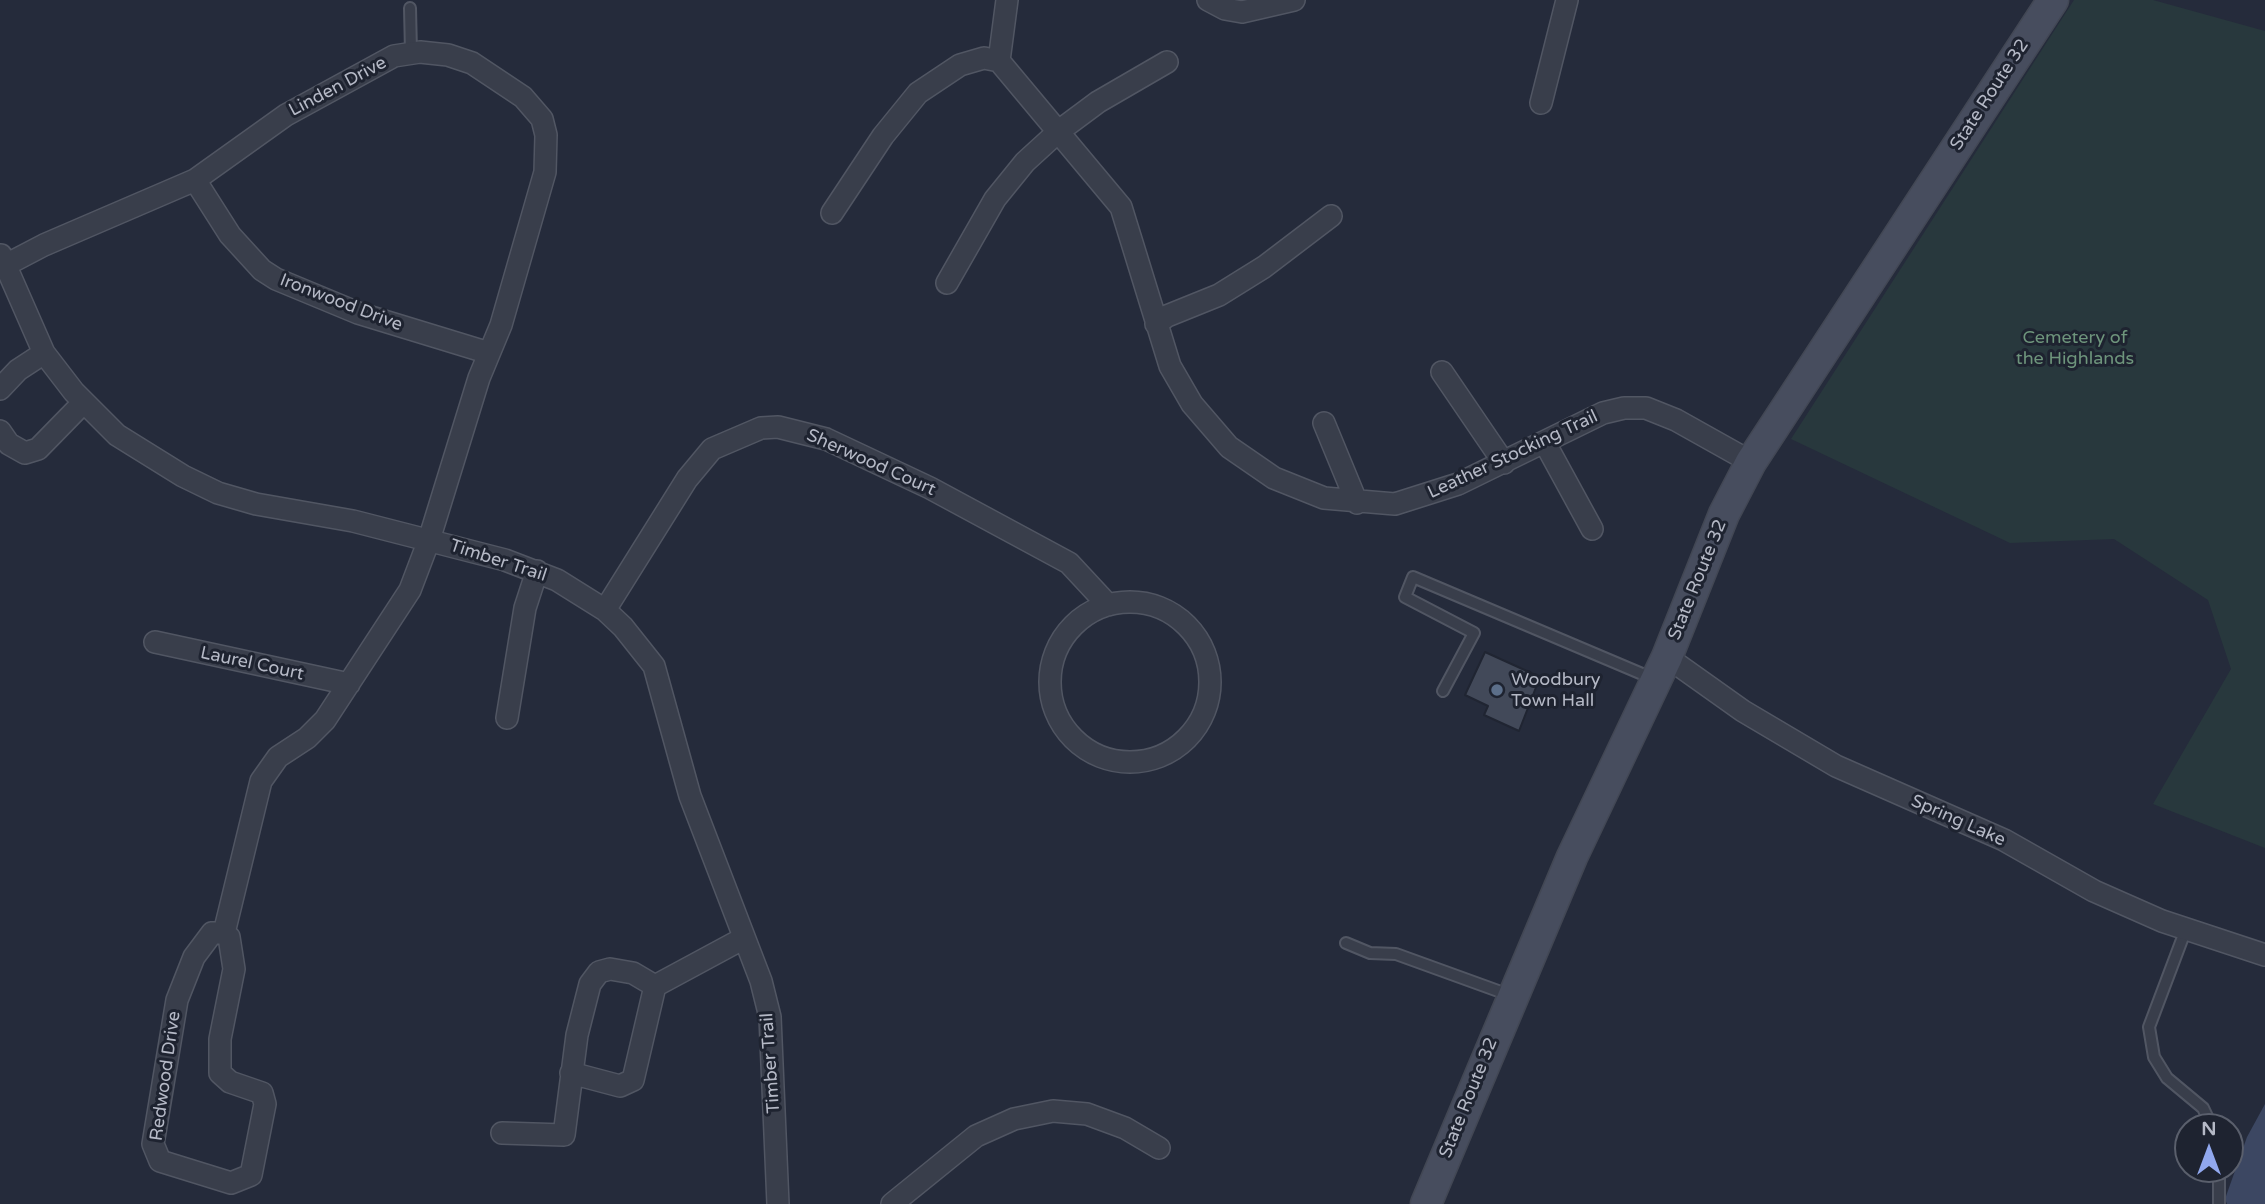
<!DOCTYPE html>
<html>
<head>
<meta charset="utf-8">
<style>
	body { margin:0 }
	#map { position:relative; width:2265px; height:1204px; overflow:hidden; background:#252b3b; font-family:"Varela Round",sans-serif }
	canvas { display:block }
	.north { position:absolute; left:2174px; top:1113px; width:70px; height:70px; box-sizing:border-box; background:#1e2330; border:2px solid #5a5f6c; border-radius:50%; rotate:0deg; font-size:19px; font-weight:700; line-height:28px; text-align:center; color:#b5b9c6 }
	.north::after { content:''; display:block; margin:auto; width:24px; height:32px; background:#91a8ee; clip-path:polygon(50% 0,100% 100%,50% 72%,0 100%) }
</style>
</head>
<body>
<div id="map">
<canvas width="2265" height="1204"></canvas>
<div class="north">N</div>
</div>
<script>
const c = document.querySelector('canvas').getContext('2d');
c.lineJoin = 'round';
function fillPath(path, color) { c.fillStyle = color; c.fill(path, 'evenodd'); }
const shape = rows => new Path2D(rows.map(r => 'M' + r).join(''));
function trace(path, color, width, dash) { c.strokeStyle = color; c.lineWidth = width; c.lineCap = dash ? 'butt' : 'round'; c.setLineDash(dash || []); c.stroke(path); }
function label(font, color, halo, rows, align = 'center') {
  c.font = font + ' "Varela Round",sans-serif'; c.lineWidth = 6; c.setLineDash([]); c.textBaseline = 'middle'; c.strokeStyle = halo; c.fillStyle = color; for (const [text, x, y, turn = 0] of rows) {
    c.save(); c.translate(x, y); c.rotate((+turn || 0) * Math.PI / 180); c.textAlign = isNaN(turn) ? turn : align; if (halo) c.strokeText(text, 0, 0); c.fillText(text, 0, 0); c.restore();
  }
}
const green = shape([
	[2074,0,2153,0,2265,31,2265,848,2153,804,2231,669,2208,600,2114,539,2010,543,1791,439]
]);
const water = shape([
	[2265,1104,2265,1204,2227,1204,2225,1199,2247,1137]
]);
const building = shape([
	[1485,652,1540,677,1519,731,1484,715,1488,706,1465,695,1485,652]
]);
const service = shape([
	[410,8,411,52],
	[1443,691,1474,633,1405,597,1413,577,1654,679],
	[2186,929,2149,1027,2154,1057,2167,1078,2203,1108,2212,1127],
	[1346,943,1370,953,1396,954,1512,996],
	[2219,1169,2219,1204]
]);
const minor = shape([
	[1208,0,1225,9,1242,12,1294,0],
	[999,61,1121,207,1170,366,1192,404,1229,447,1274,478,1324,498,1395,504,1458,484,1603,413,1624,408,1646,408,1676,420,1751,462],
	[999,61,1007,0],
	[1541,103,1567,0],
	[195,180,230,235,262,270,276,279,358,313,489,353],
	[832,213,883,136,918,93,960,65,984,58,999,61],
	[1,255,44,353,74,392,117,435,183,476,218,493,256,504,353,521,505,560,557,580,605,610,623,627,654,666,690,796,761,981,770,1017,778,1204],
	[4,266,44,245,195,180,286,115,394,56,420,52,448,55,472,63,523,97,542,119,546,135,545,172,501,325,479,378,429,540,410,590,325,720,307,738,278,757,261,781,224,933],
	[947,283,995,199,1025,162,1059,131,1098,102,1167,62],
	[1156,324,1167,316,1219,295,1264,267,1331,216],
	[1442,372,1504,463],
	[0,389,18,370,44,353],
	[1324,423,1357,503],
	[0,431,9,444,25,453,38,449,83,403],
	[1545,443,1592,529],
	'1050 682a80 80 0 1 1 160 0a80 80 0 1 1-160 0Z',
	[605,610,687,479,712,449,761,428,778,427,826,439,930,488,1069,563,1108,605],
	[155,642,349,684],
	[1667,657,1743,711,1836,766,2004,840,2094,891,2162,921,2265,955],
	[507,718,525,608,537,571],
	[212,933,224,933,229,937,234,969,220,1039,220,1073,230,1082,262,1093,265,1104,251,1175,231,1183,160,1161,153,1144,177,1000,194,957,212,933],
	[571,1073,620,1086,633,1080,655,986],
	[502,1133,564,1135,577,1035,590,984,599,972,610,969,633,973,655,986,744,938],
	[892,1204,976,1136,1014,1119,1053,1111,1087,1114,1125,1128,1159,1148]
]);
const secondary = shape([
	[1426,1204,1572,857,1667,657,1724,514,1751,462,2053,0]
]);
const markers = [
	[1497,690,7,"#5c6f8a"]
];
const streetNames = [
	["Linden Drive",338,87,-28],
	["State Route 32",1990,95,-57],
	["Ironwood Drive",341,303,21],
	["Leather Stocking Trail",1513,455,-25],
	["Sherwood Court",871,463,24],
	["Timber Trail",498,561,18],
	["State Route 32",1698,580,-68],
	["Laurel Court",252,664,12],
	["Spring Lake",1958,821,24],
	["Timber Trail",771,1063,-94],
	["Redwood Drive",166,1076,-82],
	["State Route 32",1469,1098,-68]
];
const parkNames = [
	["Cemetery of",2075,338],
	["the Highlands",2075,359]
];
const poiNames = [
	["Woodbury",1511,680],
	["Town Hall",1511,701]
];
fillPath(green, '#28383d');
fillPath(water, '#3c4762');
fillPath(building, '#424959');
trace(building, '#202532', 2);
trace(service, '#515663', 14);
trace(minor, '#515663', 24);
trace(secondary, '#424754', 33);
trace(service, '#393e4b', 10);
trace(minor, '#393e4b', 21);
trace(secondary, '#474d5e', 30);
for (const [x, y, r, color] of markers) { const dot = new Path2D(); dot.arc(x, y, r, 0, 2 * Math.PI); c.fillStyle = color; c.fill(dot); trace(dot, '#1e2330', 2.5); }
label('18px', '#b5b9c6', '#1e2330', streetNames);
label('18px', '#6e957c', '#1e2330', parkNames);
label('18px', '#b5b9c6', '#1e2330', poiNames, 'left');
</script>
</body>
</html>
